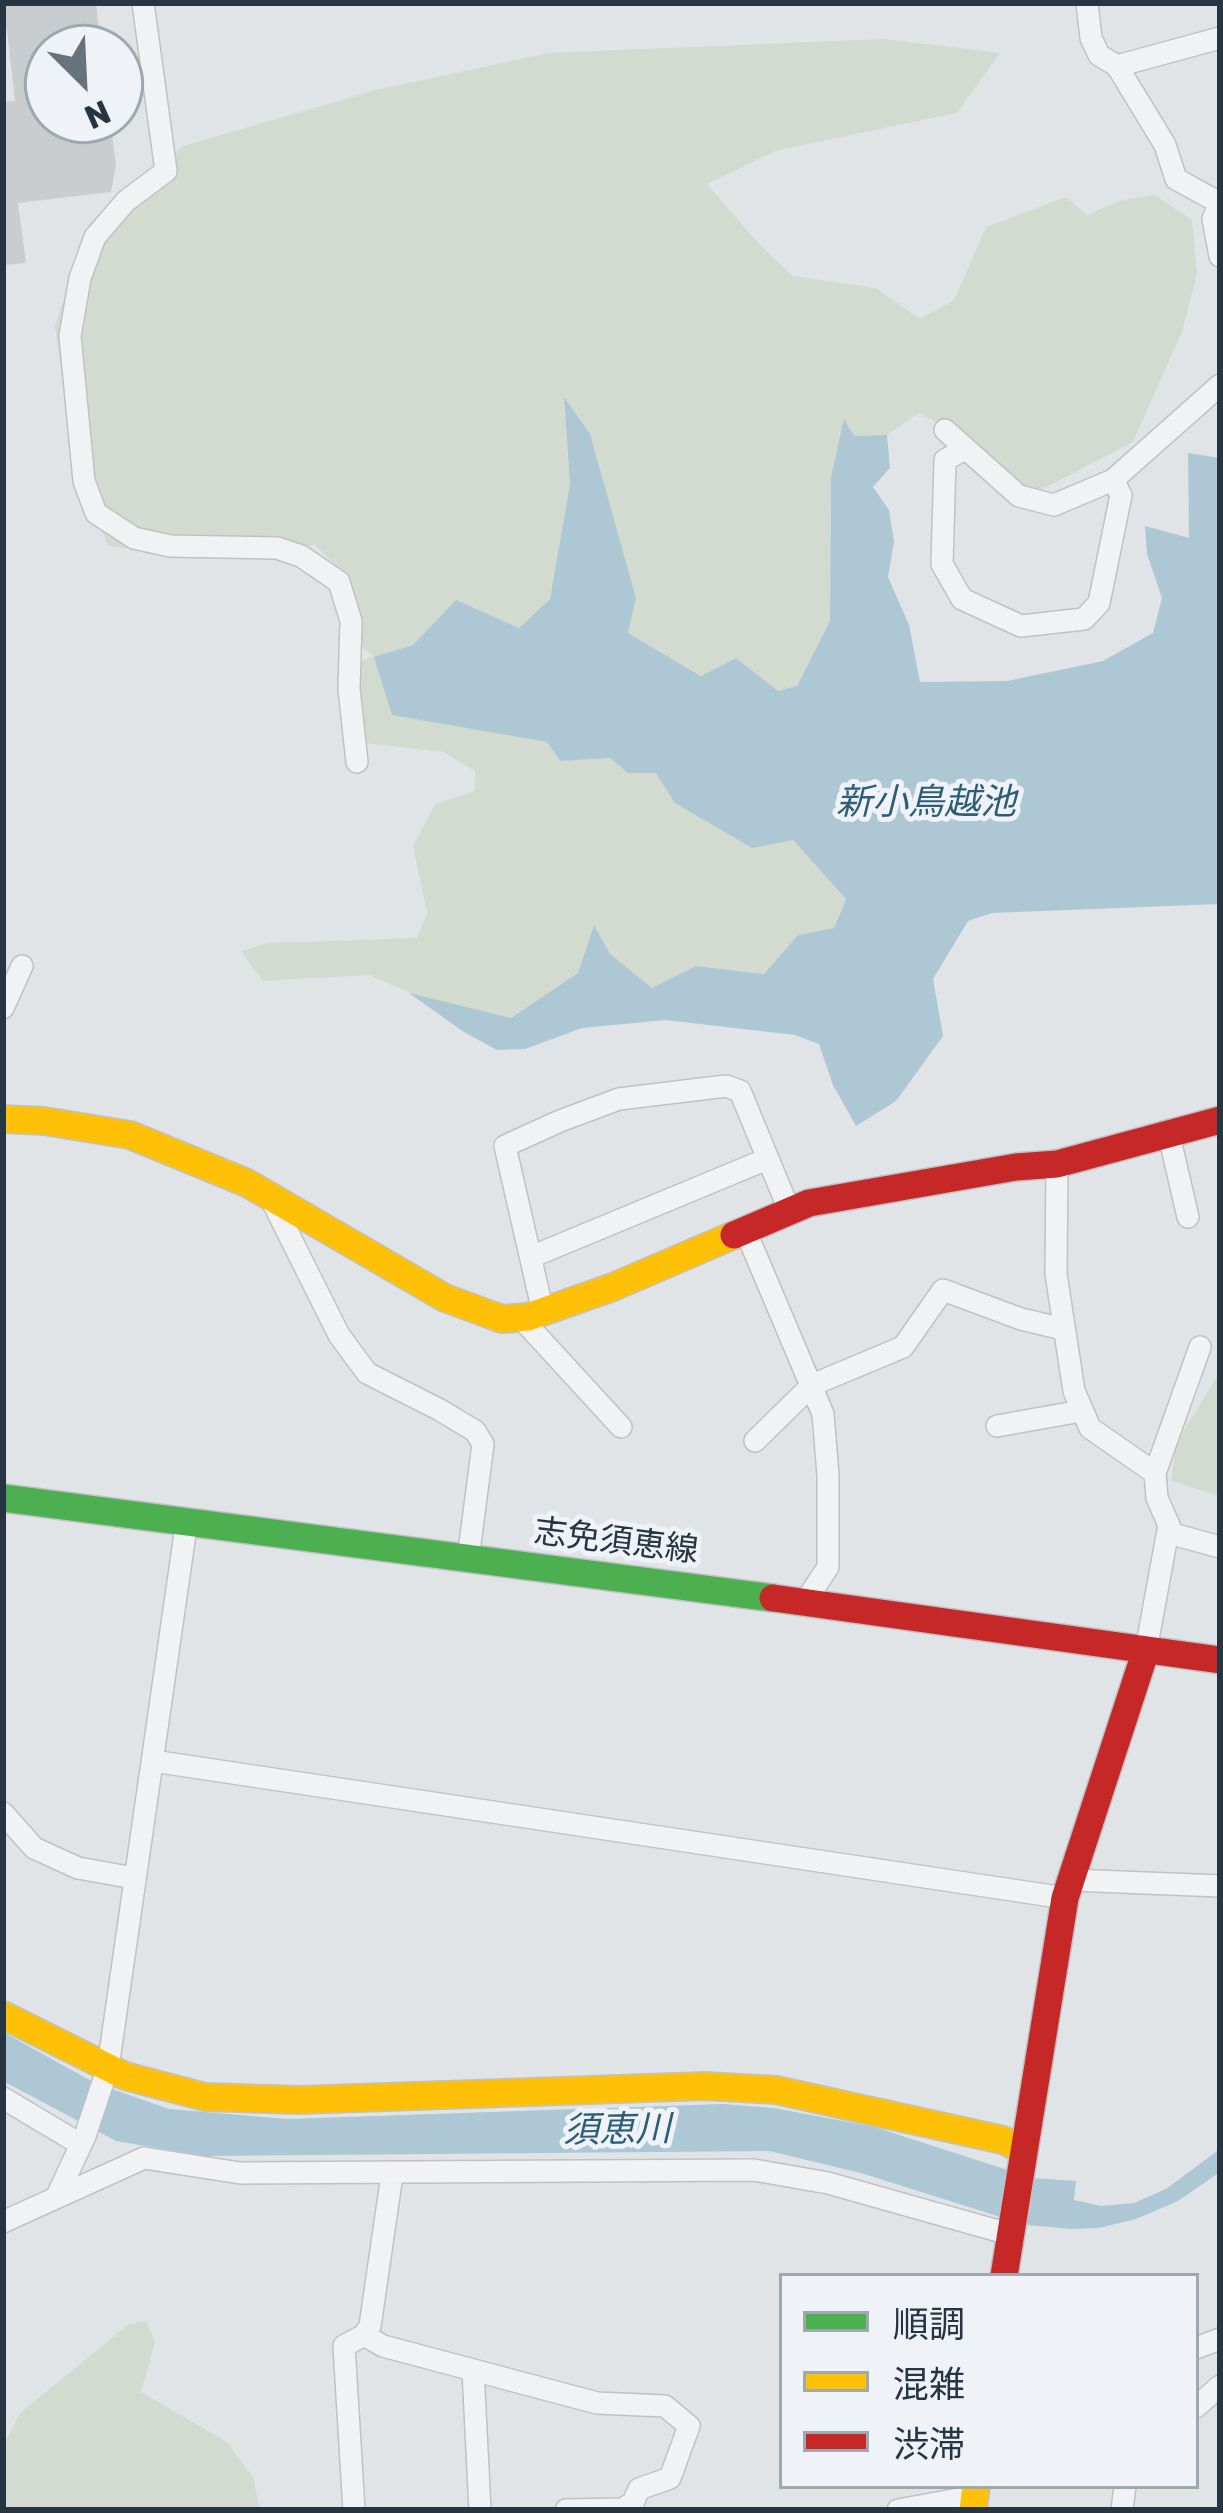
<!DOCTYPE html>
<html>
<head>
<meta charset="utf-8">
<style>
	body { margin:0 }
	#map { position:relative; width:1223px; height:2513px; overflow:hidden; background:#e1e4e7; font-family:Rubik,"Noto Sans JP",sans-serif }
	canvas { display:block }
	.frame { position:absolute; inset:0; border:6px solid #273542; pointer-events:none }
	.legend { position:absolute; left:779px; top:2273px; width:420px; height:216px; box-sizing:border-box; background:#eff3f7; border:3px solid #9fa7af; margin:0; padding:15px 21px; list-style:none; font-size:36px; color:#273542 }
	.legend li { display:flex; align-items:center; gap:24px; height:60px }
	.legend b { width:60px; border:3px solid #9fa7af }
	.north { position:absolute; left:24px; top:24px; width:120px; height:120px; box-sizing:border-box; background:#eff3f7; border:3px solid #9fa7af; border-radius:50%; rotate:156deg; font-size:33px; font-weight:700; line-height:48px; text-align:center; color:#273542 }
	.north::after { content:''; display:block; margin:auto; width:42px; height:54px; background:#68727c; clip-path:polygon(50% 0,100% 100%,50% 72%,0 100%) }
</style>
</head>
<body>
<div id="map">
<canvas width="1223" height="2513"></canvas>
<div class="frame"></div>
<ul class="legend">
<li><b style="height:15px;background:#4caf50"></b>順調</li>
<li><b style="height:15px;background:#ffc107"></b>混雑</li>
<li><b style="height:15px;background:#c62828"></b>渋滞</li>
</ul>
<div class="north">N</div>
</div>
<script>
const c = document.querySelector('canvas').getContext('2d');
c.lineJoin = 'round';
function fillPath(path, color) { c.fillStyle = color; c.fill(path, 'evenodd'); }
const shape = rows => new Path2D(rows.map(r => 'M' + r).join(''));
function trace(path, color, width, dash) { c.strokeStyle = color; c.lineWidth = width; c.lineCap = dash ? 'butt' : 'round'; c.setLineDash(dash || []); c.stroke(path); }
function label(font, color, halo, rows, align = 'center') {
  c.font = font + ' Rubik,"Noto Sans JP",sans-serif'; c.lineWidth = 10; c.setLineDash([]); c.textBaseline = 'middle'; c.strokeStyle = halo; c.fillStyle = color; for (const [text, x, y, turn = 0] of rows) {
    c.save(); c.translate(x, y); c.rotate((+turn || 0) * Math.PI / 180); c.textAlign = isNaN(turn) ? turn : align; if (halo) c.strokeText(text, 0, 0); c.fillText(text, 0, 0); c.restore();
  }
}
const green = shape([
	[884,39,1000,53,957,113,778,150,707,184,760,245,793,276,876,288,920,319,954,300,986,227,1066,197,1087,215,1123,200,1155,195,1192,220,1197,274,1182,332,1133,442,1039,491,1010,485,970,440,919,413,887,435,854,436,845,421,831,477,830,621,797,686,778,692,736,658,702,676,628,633,636,597,617,532,564,400,570,484,550,599,519,628,456,601,413,645,375,657,547,742,560,761,610,758,628,773,656,772,793,840,846,899,834,928,798,935,765,974,696,966,652,989,610,954,594,927,578,973,511,1018,429,1001,369,975,263,981,241,951,268,943,417,938,427,913,413,846,435,804,475,791,475,771,444,752,363,743,360,662,373,656,362,647,352,582,315,545,201,557,108,546,72,447,55,326,89,224,183,146,376,90,549,53],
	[1220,1372,1220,1496,1171,1481,1176,1443],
	[146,2321,155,2342,141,2392,227,2442,253,2477,260,2510,3,2510,3,2446,20,2413,129,2324]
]);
const water = shape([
	[564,397,590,434,636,598,628,633,701,676,736,658,778,691,797,686,830,621,831,477,844,419,854,436,887,435,890,468,873,487,889,510,894,542,888,577,909,625,920,682,1007,681,1103,661,1153,633,1162,598,1147,554,1145,526,1189,538,1188,453,1220,458,1220,904,992,913,968,921,933,979,943,1036,896,1101,856,1126,833,1085,819,1044,795,1035,665,1020,582,1028,525,1049,497,1050,464,1032,409,993,511,1018,578,973,594,925,610,954,652,988,696,966,764,974,798,935,834,928,846,899,793,840,752,848,675,803,656,773,628,773,610,758,560,761,547,742,392,715,374,657,413,645,456,600,519,628,550,599,570,484],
	[3,2032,95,2083,169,2109,288,2119,723,2104,774,2108,875,2127,1032,2178,1076,2181,1074,2200,1101,2206,1134,2203,1166,2189,1220,2149,1220,2172,1178,2201,1136,2219,1099,2228,1072,2229,1026,2225,861,2173,769,2151,205,2156,116,2141,3,2081]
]);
const building = shape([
	[3,3,96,3,101,48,48,48,48,120,110,120,116,165,111,192,18,203,26,263,3,265,3,102,15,101,7,31,3,31]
]);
const street = shape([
	[143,3,166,171,126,201,95,237,80,278,70,336,84,481,96,513,134,538,170,546,277,548,301,556,339,582,351,621,349,689,357,762],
	[1087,3,1091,38,1099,55,1117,66,1165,145,1176,179,1220,203],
	[1117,66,1220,38],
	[1220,203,1213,219,1220,256],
	[945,430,1019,496,1054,505,1113,480,1220,385],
	[965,449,945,460,942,564,962,599,1021,626,1084,619,1099,603,1121,495,1113,480],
	[3,1008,22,966],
	[1169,1135,1188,1217],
	[1057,1164,1056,1274,1074,1391,1090,1428,1155,1473,1157,1498,1169,1525,1146,1650],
	[269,1195,339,1335,367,1373,440,1410,475,1431,483,1444,468,1559],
	[746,1232,823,1414,828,1475,828,1567,805,1602],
	[531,1257,767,1159],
	[543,1312,505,1146,560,1121,619,1099,726,1086,740,1091,790,1212],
	[520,1317,621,1427],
	[997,1426,1081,1411],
	[755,1441,812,1385,903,1347,943,1290,1021,1319,1063,1329],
	[1155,1473,1200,1347],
	[1169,1533,1220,1547],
	[153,1761,1065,1898],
	[3,1813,34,1848,78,1868,134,1878],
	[1071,1880,1220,1886],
	[3,2098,80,2144],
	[392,2175,370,2326,364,2335,383,2346,597,2403,665,2406,689,2426,670,2478,639,2489,633,2503,622,2509,566,2510],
	[56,2198,85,2136,108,2067,187,1520],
	[3,2222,144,2158,240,2173,754,2170,828,2183,1009,2234],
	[1196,2348,1220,2339],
	[473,2370,480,2510],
	[1196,2407,1220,2386],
	[354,2510,344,2346,364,2335],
	[898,2510,975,2496],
	[1122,2510,1125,2486]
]);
const fast = shape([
	[3,1498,773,1598]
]);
const slow = shape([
	[3,1119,44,1121,130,1135,247,1183,445,1298,502,1319,528,1317,613,1287,734,1235],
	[3,2015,125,2076,205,2097,300,2100,705,2086,776,2090,1003,2140,1023,2150],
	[973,2510,976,2486]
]);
const jam = shape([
	[734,1235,809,1203,1016,1167,1057,1164,1220,1120],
	[773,1598,1220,1660],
	[1004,2276,1065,1898,1146,1650]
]);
const streetNames = [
	["志免須恵線",616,1542,7]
];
const waterNames = [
	["新小鳥越池",926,804],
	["須恵川",617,2131,-1]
];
fillPath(green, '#d3dbd1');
fillPath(water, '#adc7d4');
fillPath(building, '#cacdcf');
trace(street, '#bfc2c5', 24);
trace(fast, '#bfc2c5', 30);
trace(slow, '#bfc2c5', 30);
trace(jam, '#bfc2c5', 30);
trace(street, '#f1f2f3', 21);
trace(fast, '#4caf50', 27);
trace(slow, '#ffc107', 27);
trace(jam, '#c62828', 27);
label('33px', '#273542', '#eff3f7', streetNames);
label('italic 36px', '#2e5d78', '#eff3f7', waterNames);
</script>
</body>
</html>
